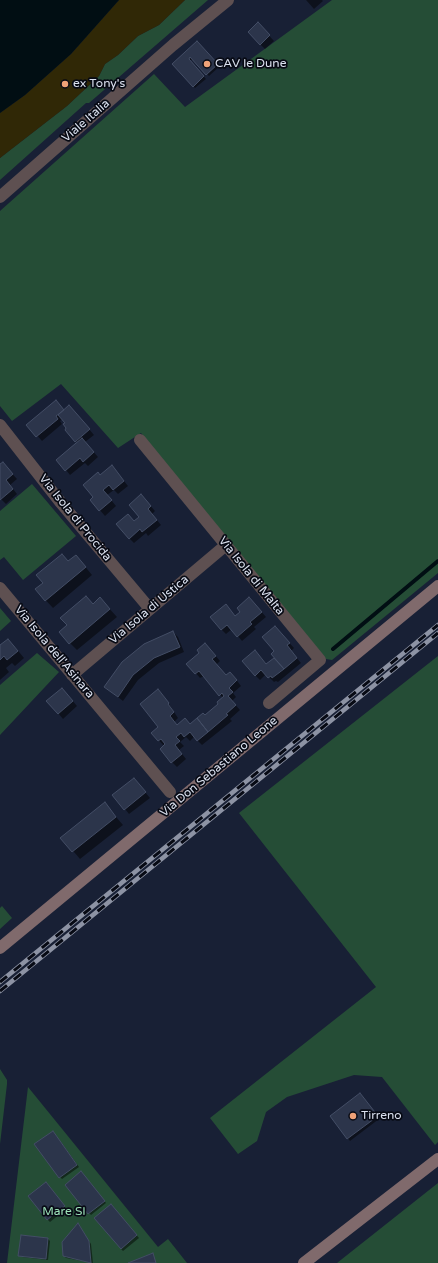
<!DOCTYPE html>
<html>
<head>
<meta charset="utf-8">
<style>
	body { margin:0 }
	canvas { display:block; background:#182035 }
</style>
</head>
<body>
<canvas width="438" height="1263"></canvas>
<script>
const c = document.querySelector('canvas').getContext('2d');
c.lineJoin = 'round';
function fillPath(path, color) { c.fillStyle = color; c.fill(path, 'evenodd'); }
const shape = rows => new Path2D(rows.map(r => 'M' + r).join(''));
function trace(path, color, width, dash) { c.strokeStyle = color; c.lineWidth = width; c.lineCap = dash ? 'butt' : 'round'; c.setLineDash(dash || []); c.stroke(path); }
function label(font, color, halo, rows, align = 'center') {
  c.font = font + ' "Varela Round",sans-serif'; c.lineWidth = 3.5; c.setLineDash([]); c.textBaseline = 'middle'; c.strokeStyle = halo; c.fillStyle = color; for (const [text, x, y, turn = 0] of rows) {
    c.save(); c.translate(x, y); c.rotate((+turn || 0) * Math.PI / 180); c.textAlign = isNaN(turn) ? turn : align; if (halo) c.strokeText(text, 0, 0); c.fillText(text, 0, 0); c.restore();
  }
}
const green = shape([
	[185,0,208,0,89,103,86,103,0,180,0,158,67,106,99,76,105,64,118,55,138,36,159,25],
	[332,0,438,0,438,573,332,660,326,659,141,433,118,448,61,384,12,421,0,406,0,211,154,74,185,107],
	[32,484,76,536,23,580,4,557,0,560,0,511],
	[0,608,11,621,0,631],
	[37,653,59,672,0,735,0,685],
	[438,656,438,1142,435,1145,382,1077,354,1075,287,1097,266,1112,257,1141,238,1154,210,1118,376,987,239,813],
	[2,906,12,918,0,929,0,908],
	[0,1069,7,1080,7,1084,0,1144],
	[28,1087,158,1247,168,1239,187,1263,7,1263],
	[438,1183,438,1263,337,1263]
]);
const sand = shape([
	[119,0,185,0,159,25,138,36,118,55,105,64,99,76,67,106,0,158,0,113,25,95,71,54]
]);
const water = shape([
	[0,0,119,0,71,54,25,95,0,113]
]);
const shadow = shape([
	[306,0,322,0,323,1,314,9],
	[263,29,274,41,265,49,260,44],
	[197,43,219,67,209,76,193,59,190,61,206,79,195,88,174,64],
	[56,401,65,411,74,411,94,435,85,442,98,457,88,466,85,463,70,475,66,470,78,443,66,430,66,423,63,419,60,421,62,424,42,441,28,425],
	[0,466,7,468,17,479,10,485,17,494,6,504,0,498],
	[116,471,128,486,118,494,114,490,107,495,116,506,105,516,91,500,95,497,100,476],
	[141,495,155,511,152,514,161,525,148,536,146,533,134,543,129,538,134,522,140,517],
	[69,562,83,564,92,575,53,608,36,590],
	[254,603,266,617,254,627,256,629,242,641,232,629,226,634,221,629,230,610,236,617],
	[94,605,107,606,117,617,77,650,70,643],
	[275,627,294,648,291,651,301,663,278,682,276,681,274,682,266,674,260,680,255,675,260,656,267,665,275,658],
	[173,632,178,637,184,652,159,663,138,680,123,701,105,687],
	[0,647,15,647,24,658,15,666,12,663,6,668,9,672,0,680],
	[210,649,220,661,216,665,226,676,235,678,241,686,233,693,236,697,232,701,240,710,230,719,232,721,202,745,194,737,190,741,186,737,180,742,184,746,179,750,186,759,177,767,172,762,164,746,152,733,159,727,163,695,178,718,174,722,177,726,190,725,205,716,220,704,223,698,204,676,200,678,188,664],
	[67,694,77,706,63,719,48,701],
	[134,779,150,798,129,814,125,809],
	[105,804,123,825,80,859,62,838],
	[362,1096,379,1119,350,1141,331,1116],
	[55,1134,79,1167,62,1179,60,1177],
	[83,1175,106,1203,91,1215,89,1213],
	[48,1186,66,1209,50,1222,48,1220],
	[113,1207,139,1238,123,1251,121,1249],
	[78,1224,91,1244,93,1263,66,1258,64,1256],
	[48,1239,50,1241,48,1260,22,1257,20,1255]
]);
const stream = shape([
	[333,649,438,561]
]);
const building = shape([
	[258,22,270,35,260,45,248,32,258,22],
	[197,41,218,64,206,75,190,57,189,59,204,76,193,87,172,64,197,41],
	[56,400,64,410,56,416,58,419,36,437,26,425,56,400],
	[69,405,90,429,75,442,65,430,66,428,63,424,65,423,58,415,69,405],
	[82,438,94,452,83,462,80,458,65,471,56,460,82,438],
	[3,462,13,474,6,480,13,489,0,500,0,464,3,462],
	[112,465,124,481,113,490,109,485,103,490,112,500,99,511,90,500,93,497,83,485,98,472,100,475,112,465],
	[141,494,151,506,148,509,157,520,142,532,140,529,129,539,116,524,128,514,134,521,139,517,129,505,141,494],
	[62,554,68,561,76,555,86,567,45,601,35,589,43,583,36,575,62,554],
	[86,596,93,604,100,597,110,609,69,644,59,632,67,625,60,618,86,596],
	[249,597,262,612,250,622,252,624,237,637,227,625,221,630,210,617,226,604,235,616,240,612,237,608,249,597],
	[275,626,290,643,287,645,297,658,284,669,271,654,274,651,262,637,275,626],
	[173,631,180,647,154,658,133,675,118,697,104,687,122,662,144,644,173,631],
	[8,639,18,651,7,660,4,656,0,660,0,645,8,639],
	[205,643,216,656,212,659,226,675,230,672,237,680,229,688,233,692,228,696,236,705,226,714,228,715,208,732,197,718,203,713,205,715,218,704,217,702,224,696,222,693,219,696,199,671,195,674,186,664,199,653,197,650,205,643],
	[255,650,266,664,274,658,284,669,272,678,271,676,268,678,261,670,255,676,242,661,255,650],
	[62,688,73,701,58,714,46,701,62,688],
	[158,689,169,703,168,704,174,712,170,716,177,725,185,718,190,724,197,718,208,732,197,741,190,732,184,737,181,733,176,737,180,741,175,745,182,754,171,763,160,749,165,744,161,739,158,741,151,733,158,727,140,704,158,689],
	[134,778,146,792,124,810,112,795,134,778],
	[105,802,116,817,72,852,60,838,105,802],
	[360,1093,378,1116,347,1139,330,1116,360,1093],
	[53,1131,77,1165,59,1178,34,1144,53,1131],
	[81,1171,105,1201,88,1214,65,1185,81,1171],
	[46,1182,65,1206,47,1220,28,1196,46,1182],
	[111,1204,137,1235,121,1249,94,1218,111,1204],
	[78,1223,89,1241,91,1263,63,1256,62,1242,78,1223],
	[21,1235,48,1238,46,1259,18,1256,21,1235],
	[153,1253,156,1263,128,1263,153,1253]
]);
const street = shape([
	[0,197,173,45,228,0],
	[0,425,61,503,150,609],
	[140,440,320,660,269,703],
	[0,588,170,792],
	[72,675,226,545]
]);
const secondary = shape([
	[0,948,438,586],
	[304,1263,438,1159]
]);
const rail = shape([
	[0,982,438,625],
	[0,991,438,633]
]);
const markers = [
	[207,64,4,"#f0a278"],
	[65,84,4,"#f0a278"],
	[353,1116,4,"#f0a278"]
];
const poiNames = [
	["CAV le Dune",215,64],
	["ex Tony's",73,84],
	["Tirreno",361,1116]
];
const streetNames = [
	["Viale Italia",86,121,-41],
	["Via Isola di Procida",75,518,51],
	["Via Isola di Malta",251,576,51],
	["Via Isola di Ustica",149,610,-40],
	["Via Isola dell'Asinara",54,652,50],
	["Via Don Sebastiano Leone",219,767,-40]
];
const parkNames = [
	["Mare SI",64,1212]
];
fillPath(green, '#254d36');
fillPath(sand, '#302806');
fillPath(water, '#010e13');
fillPath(shadow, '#0007');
trace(stream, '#010e13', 4);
fillPath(building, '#2c354b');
trace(building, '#434d65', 1);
trace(street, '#5e5051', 12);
trace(secondary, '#806a6c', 12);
trace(rail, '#8d93a4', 4.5);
trace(rail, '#070a14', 3, [9]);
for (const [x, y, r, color] of markers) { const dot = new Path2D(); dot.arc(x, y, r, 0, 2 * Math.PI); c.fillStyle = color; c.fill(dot); trace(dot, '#070a14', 1.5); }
label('12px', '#dbe1ef', '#070a14', poiNames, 'left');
label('12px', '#dbe1ef', '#070a14', streetNames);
label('12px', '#9de2b9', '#070a14', parkNames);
</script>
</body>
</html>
